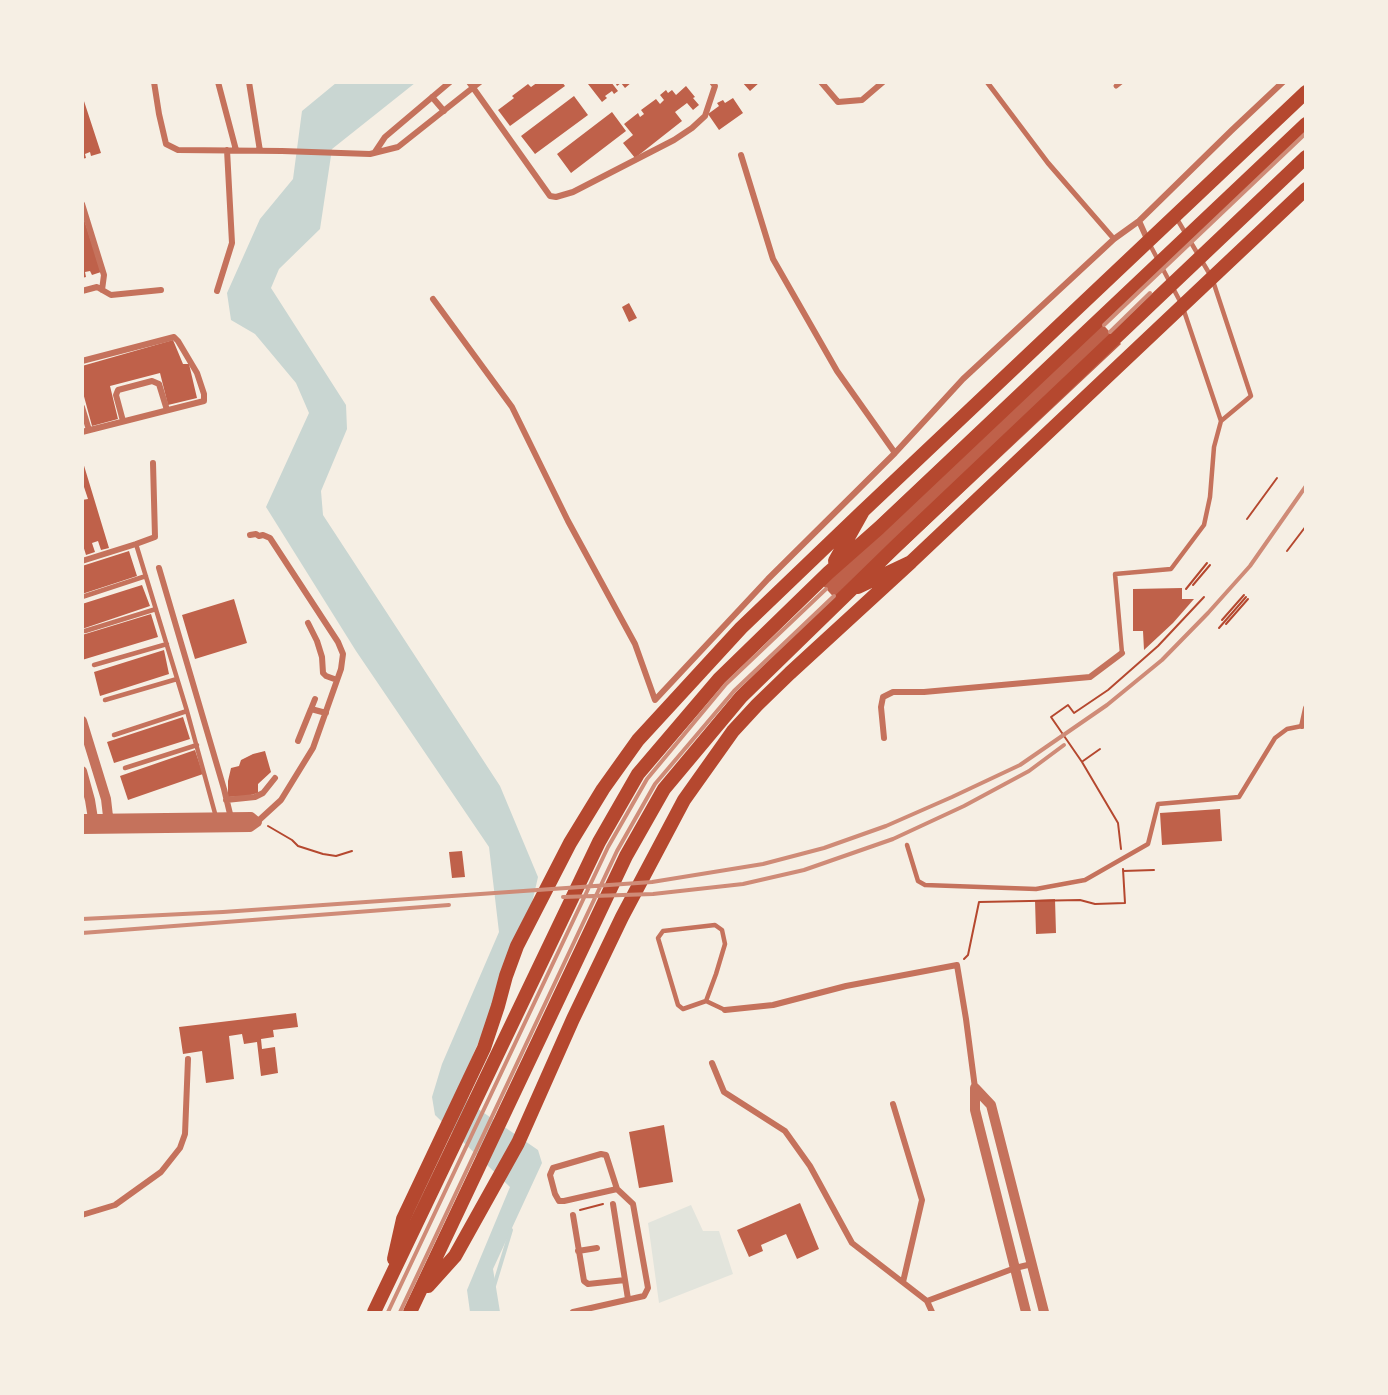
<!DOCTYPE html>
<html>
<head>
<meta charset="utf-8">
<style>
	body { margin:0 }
	#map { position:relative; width:1388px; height:1395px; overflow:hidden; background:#f6efe4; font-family:Quicksand,sans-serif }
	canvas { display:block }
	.frame { position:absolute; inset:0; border:84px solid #f6efe4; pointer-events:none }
</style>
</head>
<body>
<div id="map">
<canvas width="1388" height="1395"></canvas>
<div class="frame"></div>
</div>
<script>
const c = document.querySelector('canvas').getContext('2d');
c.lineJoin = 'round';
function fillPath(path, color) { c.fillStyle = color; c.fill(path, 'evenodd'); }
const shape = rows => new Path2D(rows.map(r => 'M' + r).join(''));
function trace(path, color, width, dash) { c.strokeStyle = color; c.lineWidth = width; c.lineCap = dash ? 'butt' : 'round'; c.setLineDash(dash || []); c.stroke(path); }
const green = shape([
	[691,1205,703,1231,719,1231,733,1274,659,1303,648,1223]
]);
const water = shape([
	[336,83,415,83,332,149,320,229,279,269,271,288,346,405,347,429,321,491,323,515,500,786,538,877,524,938,462,1080,468,1102,538,1150,542,1163,493,1269,500,1312,470,1312,467,1290,510,1187,435,1115,432,1097,442,1064,499,932,489,847,356,651,266,507,309,413,296,383,255,334,231,320,227,293,260,219,293,179,302,111]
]);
const stream = shape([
	[494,1286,511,1230]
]);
const building = shape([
	[538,82,562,82,565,86,510,126,498,110,514,98,512,96,528,84,531,87],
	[590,82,593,84,611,82,618,91,614,94,612,91,605,96,607,98,602,102,588,84],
	[615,82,632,82,625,88,621,83,617,86],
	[742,82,760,82,750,91],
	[686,86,695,97,693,98,699,105,693,110,687,103,675,112,682,121,635,158,623,143,633,135,624,124,638,113,640,117,644,114,641,110,656,99,660,104,664,100,660,95,666,90,668,93,672,90,676,95],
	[574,96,588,115,535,154,521,136],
	[83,98,101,153,91,156,90,152,85,154,86,158,82,159],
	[733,98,743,113,719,130,708,114,719,106,717,103,723,100,725,103],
	[612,112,626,131,571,173,557,154],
	[83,216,101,272,92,275,90,271,85,272,86,277,82,278],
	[629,303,637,318,629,322,622,307],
	[1095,316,1121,344,842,606,816,578],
	[173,340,183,364,189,364,197,398,168,405,160,373,110,386,118,419,92,426,82,389,82,366],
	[82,459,109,548,101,550,98,541,92,543,95,552,86,555,82,542,82,500,88,499,84,487,82,487],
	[129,551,137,576,82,594,82,566],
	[142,585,150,606,82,629,82,604],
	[1182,588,1182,599,1194,599,1173,623,1144,650,1143,631,1133,631,1133,589],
	[234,599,247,643,195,659,182,615],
	[151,614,158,637,82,660,82,635],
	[164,650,169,674,100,696,94,672],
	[183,717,190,739,114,763,107,742],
	[195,750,203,774,128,800,120,776],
	[265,751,271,772,258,784,258,793,247,796,228,797,228,781,231,768,239,766,241,760,253,754],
	[1220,809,1222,841,1162,845,1160,813],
	[462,851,465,877,452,878,449,852],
	[1055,899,1056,933,1036,934,1035,900],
	[296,1013,298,1027,273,1030,274,1037,261,1039,262,1049,275,1047,278,1073,261,1076,257,1042,244,1044,242,1034,229,1036,234,1079,206,1083,202,1051,183,1054,179,1027],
	[664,1125,673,1182,639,1188,629,1132],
	[800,1203,819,1249,797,1259,786,1234,761,1245,763,1251,749,1257,737,1230]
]);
const path = shape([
	[1247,519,1277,478],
	[1287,551,1306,526],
	[1193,585,1210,565],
	[1186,589,1207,563],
	[1222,620,1244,595],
	[1226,624,1248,599],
	[1219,628,1246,597],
	[1083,761,1100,749],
	[268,826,292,840,298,846,323,854,336,856,352,851],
	[1121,849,1118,823,1082,762,1051,717,1068,705,1074,713,1108,690,1158,646,1204,597],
	[1123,871,1154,870],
	[964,959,968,955,979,902,1080,900,1095,904,1125,903,1123,869],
	[580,1210,603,1204]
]);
const service = shape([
	[1149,243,1182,305,1221,421,1251,396,1212,278,1177,219],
	[136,544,187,711,216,817],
	[82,597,146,576],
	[85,631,156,609],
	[1122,653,1115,574,1171,569,1204,525,1210,497,1214,447,1221,421],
	[94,665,167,644],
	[105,700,177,679],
	[114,735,187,711],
	[125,768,197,745],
	[907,845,918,881,925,885,1036,889,1085,880,1148,844,1158,804,1239,797,1275,738,1287,729,1302,726],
	[706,1001,716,974,725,944,722,930,715,925,663,931,658,938,678,1005,683,1009,706,1001,725,1010]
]);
const pedestrian = shape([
	[987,82,1048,163,1114,239],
	[1116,86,1121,82]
]);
const minor = shape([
	[154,82,159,114,166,144,178,150,282,151,370,154,398,147,480,82],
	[218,82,236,150],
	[249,82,260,151],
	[469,82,550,196,556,197,573,192,674,140,692,128,705,116,715,86,712,82],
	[821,82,838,102,862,100,883,82],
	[432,97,444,111],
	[375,152,385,137,450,82],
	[741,155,773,259,837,371,895,453],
	[82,204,104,275,102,290],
	[1139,221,1148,241],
	[82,291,97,287,111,295,161,290],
	[217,291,232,243,227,150],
	[433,299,512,407,568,521,635,644,655,700,768,579,895,453,963,379,1114,239,1139,221,1232,130,1283,82],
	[82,361,174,337,178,341,197,373,204,394,204,401,82,432],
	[82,407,89,430],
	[123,421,116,395,118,390,152,381,159,384,167,410],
	[250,535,256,534,259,536,263,535,270,538,338,642,343,654,341,669,313,748,281,800,257,822],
	[82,561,136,544,155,537,153,463],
	[159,568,224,789,231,818],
	[308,623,317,641,322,657,323,673,326,676,337,680],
	[311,709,315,699],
	[1302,726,1306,708],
	[884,738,881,707,883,697,893,692,924,692,1090,677,1122,653],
	[298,741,311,709,326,713],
	[226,800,255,797,263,793,275,778],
	[725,1010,773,1005,846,986,957,965,966,1019,975,1088],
	[712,1063,724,1092,785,1131,810,1166,852,1243,927,1301,1015,1268,1032,1264],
	[893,1104,922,1200,903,1282],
	[613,1204,628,1299],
	[82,1215,115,1205,161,1172,180,1148,185,1134,188,1059],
	[573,1215,584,1281,588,1284,625,1280],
	[578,1251,597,1248],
	[927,1301,932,1312],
	[573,1312,644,1296,648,1288,633,1204,617,1189,564,1201,559,1201,555,1194,550,1175,553,1168,601,1154,606,1155,617,1189]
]);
const tertiary = shape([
	[82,721,106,799,109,825],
	[82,771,90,800,94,825],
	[82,819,251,817,257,822,250,827,82,829],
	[975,1088,991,1105,1044,1312],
	[975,1088,975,1110,1026,1312]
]);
const trunk = shape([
	[835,561,863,511,1306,92],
	[858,587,911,562,1306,189],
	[394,1259,403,1219,484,1048,498,1006,506,976,517,946,570,843,603,789,638,740,741,628,863,511],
	[428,1286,455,1256,518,1143,573,1019,622,917,684,800,733,731,757,705,790,673,911,562],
	[374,1312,599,842,638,774,719,679,828,573,879,528,1306,124],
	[410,1312,626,856,664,789,741,697,896,546,1306,157]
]);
const rail = shape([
	[1104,325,1306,133],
	[1110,332,1150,293],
	[563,897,653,894,743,884,804,870,893,839,964,806,1029,771,1064,745],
	[82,919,223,912,652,882,763,864,824,848,886,826,952,797,1020,765,1107,705,1162,660,1208,613,1250,566,1306,486],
	[82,933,449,905],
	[388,1312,608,847,647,779,726,684,826,589],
	[400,1312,617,851,655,784,734,691,834,596]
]);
fillPath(green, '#e2e4dc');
fillPath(water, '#c9d6d2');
trace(stream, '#c9d6d2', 4);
fillPath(building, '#bf614a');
trace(path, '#b5482f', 2);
trace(service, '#c5725c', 4.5);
trace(pedestrian, '#c5725c', 5);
trace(minor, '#c5725c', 6);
trace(tertiary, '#c5725c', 10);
trace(trunk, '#b5482f', 14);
trace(rail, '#cf8b77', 4);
</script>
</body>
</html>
